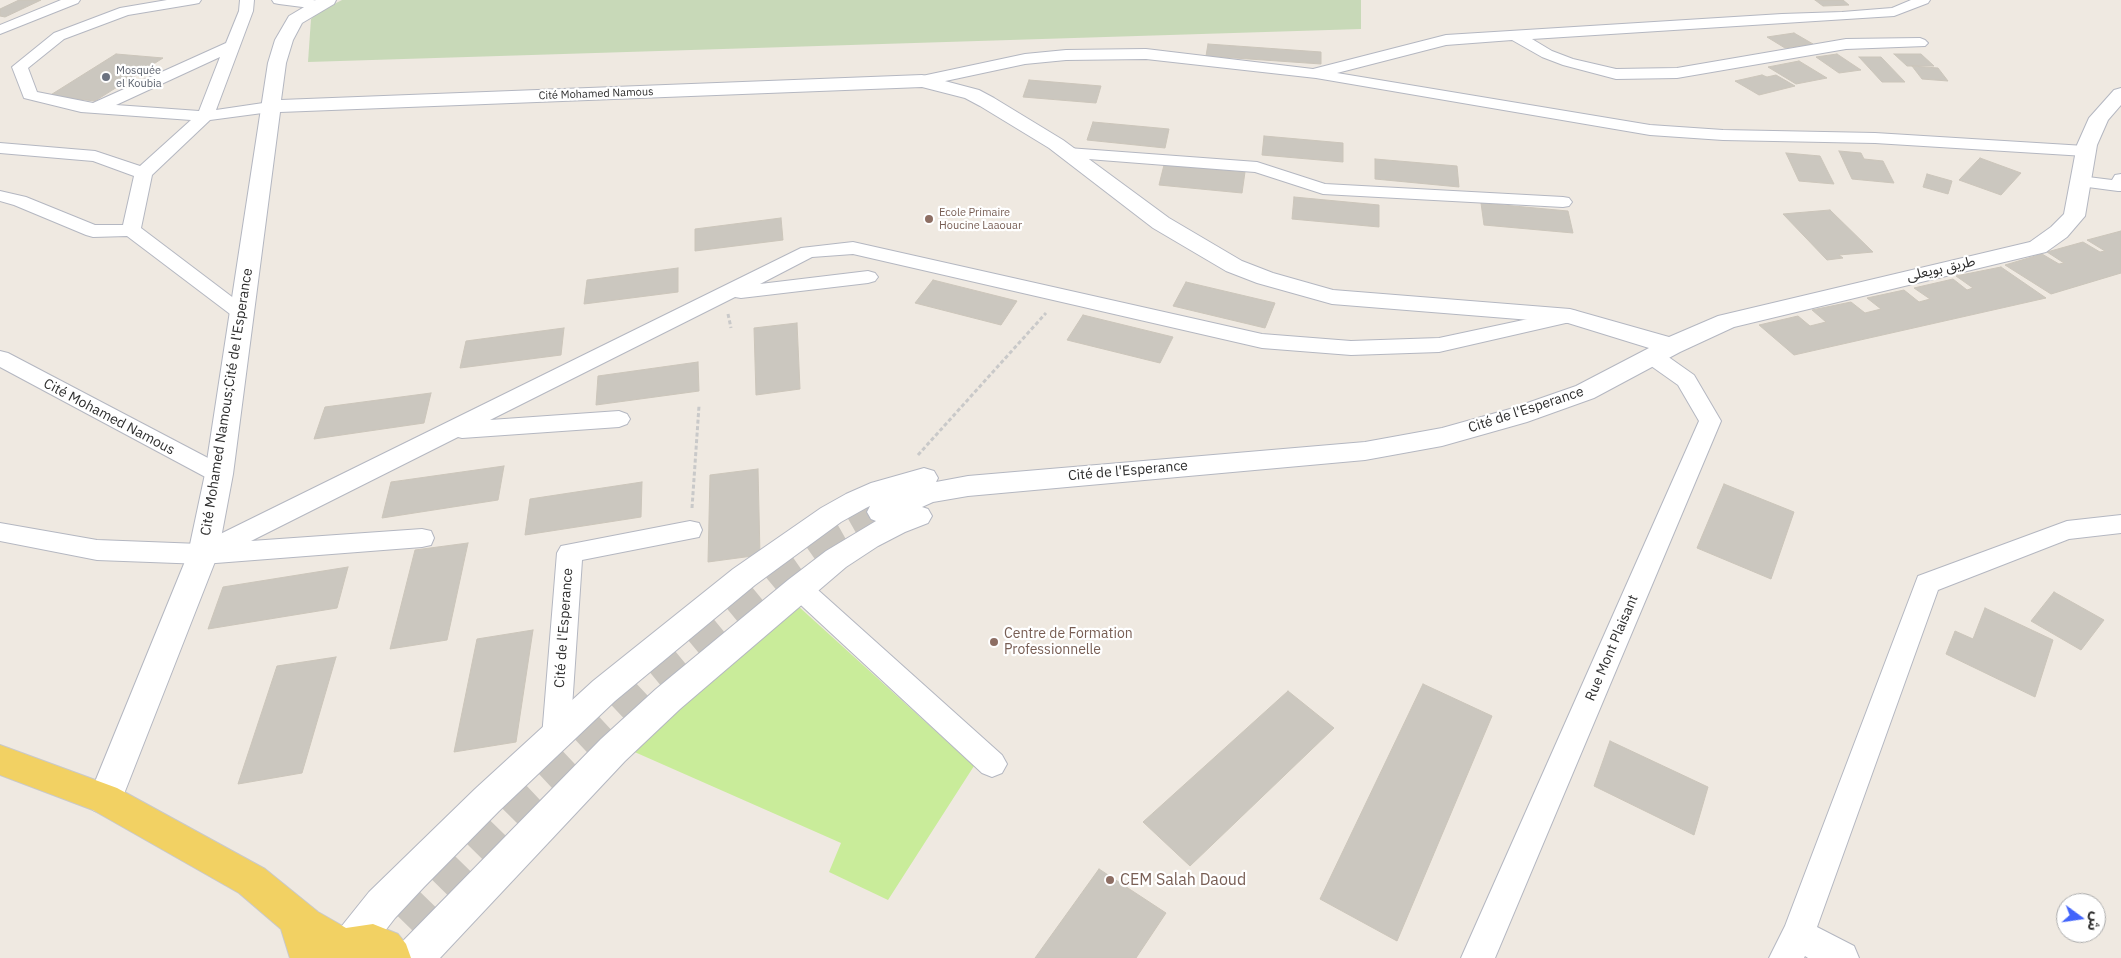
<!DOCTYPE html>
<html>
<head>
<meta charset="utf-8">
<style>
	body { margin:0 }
	#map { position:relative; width:2121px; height:958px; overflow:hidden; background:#efe9e1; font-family:"IBM Plex Sans","Noto Sans Arabic",sans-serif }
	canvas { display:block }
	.north { position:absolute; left:2056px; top:893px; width:50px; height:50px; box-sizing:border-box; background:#fff; border:1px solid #ababab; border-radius:50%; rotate:104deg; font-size:14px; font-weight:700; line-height:20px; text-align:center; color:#2e2e2e }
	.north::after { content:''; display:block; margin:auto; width:18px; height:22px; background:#4264fb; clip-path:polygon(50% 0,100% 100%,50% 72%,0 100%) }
</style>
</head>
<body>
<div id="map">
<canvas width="2121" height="958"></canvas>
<div class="north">ش</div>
</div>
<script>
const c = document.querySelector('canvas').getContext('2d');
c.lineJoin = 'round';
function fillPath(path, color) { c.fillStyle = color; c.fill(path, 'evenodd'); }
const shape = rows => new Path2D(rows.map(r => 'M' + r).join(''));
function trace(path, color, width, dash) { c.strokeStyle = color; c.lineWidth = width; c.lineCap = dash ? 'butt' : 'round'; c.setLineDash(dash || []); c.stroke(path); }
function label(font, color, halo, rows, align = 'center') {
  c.font = font + ' "IBM Plex Sans","Noto Sans Arabic",sans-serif'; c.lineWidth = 4.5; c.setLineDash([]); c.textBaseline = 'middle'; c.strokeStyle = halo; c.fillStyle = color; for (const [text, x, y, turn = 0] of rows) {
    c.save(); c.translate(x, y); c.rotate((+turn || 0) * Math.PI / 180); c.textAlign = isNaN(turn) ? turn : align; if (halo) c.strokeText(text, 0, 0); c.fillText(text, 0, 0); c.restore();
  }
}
const cemetery = shape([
	[342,0,1361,0,1361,29,308,62,311,19,320,11]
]);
const pitch = shape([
	[797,605,974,766,888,900,829,872,841,843,630,750]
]);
const building = shape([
	[19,0,41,0,5,17,0,16,0,9,19,0],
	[1815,0,1843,0,1849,5,1823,6,1815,0],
	[1794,33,1813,44,1785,48,1767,37,1794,33],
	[1208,44,1321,52,1321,64,1206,56,1208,44],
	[116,54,163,58,95,101,49,96,116,54],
	[1837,54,1861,70,1839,73,1816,57,1837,54],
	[1894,54,1921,54,1934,66,1907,66,1894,54],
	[1859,57,1881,57,1905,82,1882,82,1859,57],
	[1799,61,1827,78,1796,84,1768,67,1799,61],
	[1912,66,1938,68,1948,81,1922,79,1912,66],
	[1762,75,1767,77,1776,75,1795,86,1759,95,1735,81,1762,75],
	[1029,80,1101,86,1096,103,1023,97,1029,80],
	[1093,122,1169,129,1165,148,1087,140,1093,122],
	[1264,136,1343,143,1343,162,1262,155,1264,136],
	[1839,151,1861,153,1864,159,1883,161,1894,183,1852,179,1839,151],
	[1786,153,1820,156,1834,184,1799,181,1786,153],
	[1980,158,2021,173,2001,195,1959,180,1980,158],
	[1375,159,1457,166,1459,187,1375,179,1375,159],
	[1164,165,1245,172,1242,193,1159,185,1164,165],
	[1927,174,1952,181,1948,194,1923,187,1927,174],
	[1294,197,1379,205,1379,227,1292,219,1294,197],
	[1481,203,1568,211,1573,233,1484,225,1481,203],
	[1830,210,1873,252,1839,255,1843,258,1827,260,1783,214,1830,210],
	[781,218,783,240,695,251,695,229,781,218],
	[2121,231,2121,273,2051,294,2005,265,2042,254,2059,264,2064,263,2047,252,2083,242,2100,252,2105,251,2087,240,2121,231],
	[2001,267,2046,298,1794,355,1759,325,1798,316,1810,326,1826,322,1812,310,1851,302,1865,313,1881,309,1867,298,1904,290,1919,302,1930,299,1914,288,1953,279,1967,290,1973,288,1956,276,2001,267],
	[678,268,678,292,584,304,587,280,678,268],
	[933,280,1017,301,1001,325,915,303,933,280],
	[1186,282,1275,303,1265,328,1173,306,1186,282],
	[1083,315,1173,337,1160,363,1067,340,1083,315],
	[797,323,800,389,756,395,754,328,797,323],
	[564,328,561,355,460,368,466,341,564,328],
	[698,362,699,391,596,405,598,376,698,362],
	[431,393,424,423,314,439,325,407,431,393],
	[504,466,498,500,382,518,391,482,504,466],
	[758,469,760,555,708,562,710,475,758,469],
	[642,482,641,517,525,535,530,499,642,482],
	[1724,484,1794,512,1771,579,1697,548,1724,484],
	[468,543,447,640,390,649,415,550,468,543],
	[348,567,337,608,208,629,223,587,348,567],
	[2054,592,2104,620,2081,650,2031,621,2054,592],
	[1985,608,2053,640,2035,697,1946,654,1955,631,1973,639,1985,608],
	[533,630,516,742,454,752,477,639,533,630],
	[336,657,302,773,238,784,277,666,336,657],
	[1423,684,1492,716,1397,941,1320,899,1423,684],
	[1288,691,1334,728,1190,866,1143,822,1288,691],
	[1610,741,1708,787,1694,835,1594,786,1610,741],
	[1099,869,1166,913,1136,958,1035,958,1099,869]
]);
const secondaryTunnelFar1 = shape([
	[821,546,881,512]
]);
const secondaryTunnel = shape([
	[369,958,517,807,644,688,783,573,823,545]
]);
const path = shape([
	[728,314,731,328],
	[918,455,1046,313],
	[692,508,699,406]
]);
const street = shape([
	[61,0,80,0,78,3,0,34,0,25,61,0],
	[167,0,201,0,199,3,194,4,128,15,64,39,28,68,37,92,93,103,226,43,239,11,240,0,254,0,253,11,216,110,270,102,276,104,278,107,276,110,270,112,210,120,152,175,141,228,248,309,251,313,248,317,241,319,234,317,127,236,93,237,86,235,14,205,0,201,0,191,26,197,95,225,123,225,134,176,93,161,0,153,0,143,95,151,140,166,191,120,81,112,24,98,12,67,54,33,120,8,167,0],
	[220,57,199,111,116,105,220,57],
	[272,0,313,0,323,2,325,5,323,8,318,9,279,4,274,3,272,0],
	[1911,0,1930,0,1928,3,1894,16,1532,39,1552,51,1573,59,1616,69,1677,68,1846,39,1920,38,1925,40,1928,43,1925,46,1846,49,1677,78,1616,79,1563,65,1542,57,1512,40,1446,45,1337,73,1650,125,1723,130,1875,133,2085,146,2091,147,2094,151,2091,155,2085,156,1875,143,1723,140,1650,135,1316,78,1146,59,1066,60,1025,64,922,86,916,84,914,81,916,78,922,76,1025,54,1066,50,1146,49,1313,69,1446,35,1782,14,1842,12,1892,8,1911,0],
	[1068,148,1257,162,1325,184,1563,197,1569,198,1572,202,1569,206,1563,207,1323,194,1255,172,1062,157,1059,153,1062,149,1068,148],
	[2121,174,2121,191,2118,191,2080,186,2074,185,2071,181,2074,177,2080,176,2112,180,2115,175,2121,174],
	[853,242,1262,334,1351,341,1439,338,1570,310,1577,311,1580,316,1577,321,1570,322,1439,352,1351,355,1262,348,853,254,812,257,760,284,868,271,875,273,878,277,875,281,868,283,741,298,735,297,490,420,619,411,627,414,630,419,627,424,619,427,462,438,458,437,251,541,422,529,431,531,434,538,431,545,422,547,203,564,97,560,0,541,0,523,97,540,200,544,801,248,853,242],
	[1652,349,1660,351,1694,375,1721,421,1495,958,1461,958,1699,421,1678,385,1644,361,1641,356,1644,351,1652,349],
	[0,351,8,353,227,468,231,474,227,480,219,482,211,480,0,367,0,351],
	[2121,515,2121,533,2069,539,1938,590,1817,927,1854,946,1859,958,1808,958,1805,956,1804,958,1769,958,1785,926,1918,576,2067,521,2121,515],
	[690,521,699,523,702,530,699,537,582,560,570,737,566,746,556,750,546,746,542,737,557,553,561,546,690,521],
	[799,578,808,581,1002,755,1007,764,1002,773,992,777,982,773,790,595,786,588,790,581,799,578]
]);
const secondary = shape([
	[316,0,336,0,334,4,302,23,293,40,286,63,281,100,922,75,979,90,994,98,1063,140,1169,218,1242,261,1273,273,1333,290,1570,309,1669,337,1718,316,2030,242,2051,227,2064,214,2077,145,2089,118,2114,90,2121,88,2121,105,2108,120,2097,145,2085,216,2067,237,2046,252,1734,327,1680,352,1594,398,1527,422,1442,446,1365,460,968,496,933,502,922,507,928,509,932,516,928,523,905,532,878,546,846,567,680,709,625,761,440,958,395,958,400,944,601,739,656,689,788,580,826,551,876,521,871,519,867,512,870,506,866,508,841,522,755,585,615,701,499,811,424,887,395,918,364,958,336,958,331,945,337,932,369,892,475,789,593,681,733,569,821,508,846,494,871,483,924,468,934,471,938,478,936,482,968,476,1365,442,1442,428,1510,409,1576,386,1649,348,1568,323,1332,304,1257,283,1226,271,1153,228,1049,148,980,106,965,98,922,87,280,112,233,474,218,554,122,799,117,810,105,815,93,810,88,799,188,554,205,474,268,63,275,40,289,16,316,0]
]);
const primary = shape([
	[0,745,117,788,265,869,318,912,346,928,373,924,398,934,406,944,411,958,290,958,281,929,239,893,93,810,0,775,0,745]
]);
const markers = [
	[106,77,5,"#6b7280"],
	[929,219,5,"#8d6e63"],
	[994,642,5,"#8d6e63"],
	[1110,880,5,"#8d6e63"]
];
const farWorshipnames = [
	["Mosquée",116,71],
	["el Koubia",116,84]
];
const farStreetnames = [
	["Cité Mohamed Namous",596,94,-2]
];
const farEducationnames = [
	["Ecole Primaire",939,213],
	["Houcine Laaouar",939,226]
];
const streetNames = [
	["طريق بويعلى",1941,269,-13],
	["Cité Mohamed Namous;Cité de l'Esperance",227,402,-81],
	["Cité de l'Esperance",1526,410,-18],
	["Cité Mohamed Namous",109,417,28],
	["Cité de l'Esperance",1128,471,-5],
	["Cité de l'Esperance",564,628,-86],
	["Rue Mont Plaisant",1612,648,-67]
];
const educationNames = [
	["Centre de Formation",1004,634],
	["Professionnelle",1004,650]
];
const nearEducationnames = [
	["CEM Salah Daoud",1120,880]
];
fillPath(cemetery, '#c8d9b8');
fillPath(pitch, '#c9ec9a');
fillPath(building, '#cbc7bf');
trace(building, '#cbc5ba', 1);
trace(secondaryTunnelFar1, '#c8c4bd', 25, [25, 12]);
trace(secondaryTunnel, '#c8c4bd', 33, [33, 17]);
trace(street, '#b4b7c1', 2);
trace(secondary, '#b4b7c1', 2);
trace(primary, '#c9c9c9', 2);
trace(path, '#c9c9c9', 3, [4, 2.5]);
fillPath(street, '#fff');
fillPath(secondary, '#fff');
fillPath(primary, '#f2d163');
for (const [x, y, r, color] of markers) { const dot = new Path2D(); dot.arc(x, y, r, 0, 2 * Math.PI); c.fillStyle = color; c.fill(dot); trace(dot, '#fff', 2); }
label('11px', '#5b616d', '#fff', farWorshipnames, 'left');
label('11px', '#2e2e2e', '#fff', farStreetnames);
label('11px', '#785e54', '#fff', farEducationnames, 'left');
label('14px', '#2e2e2e', '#fff', streetNames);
label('14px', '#785e54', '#fff', educationNames, 'left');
label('16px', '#785e54', '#fff', nearEducationnames, 'left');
</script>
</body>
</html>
